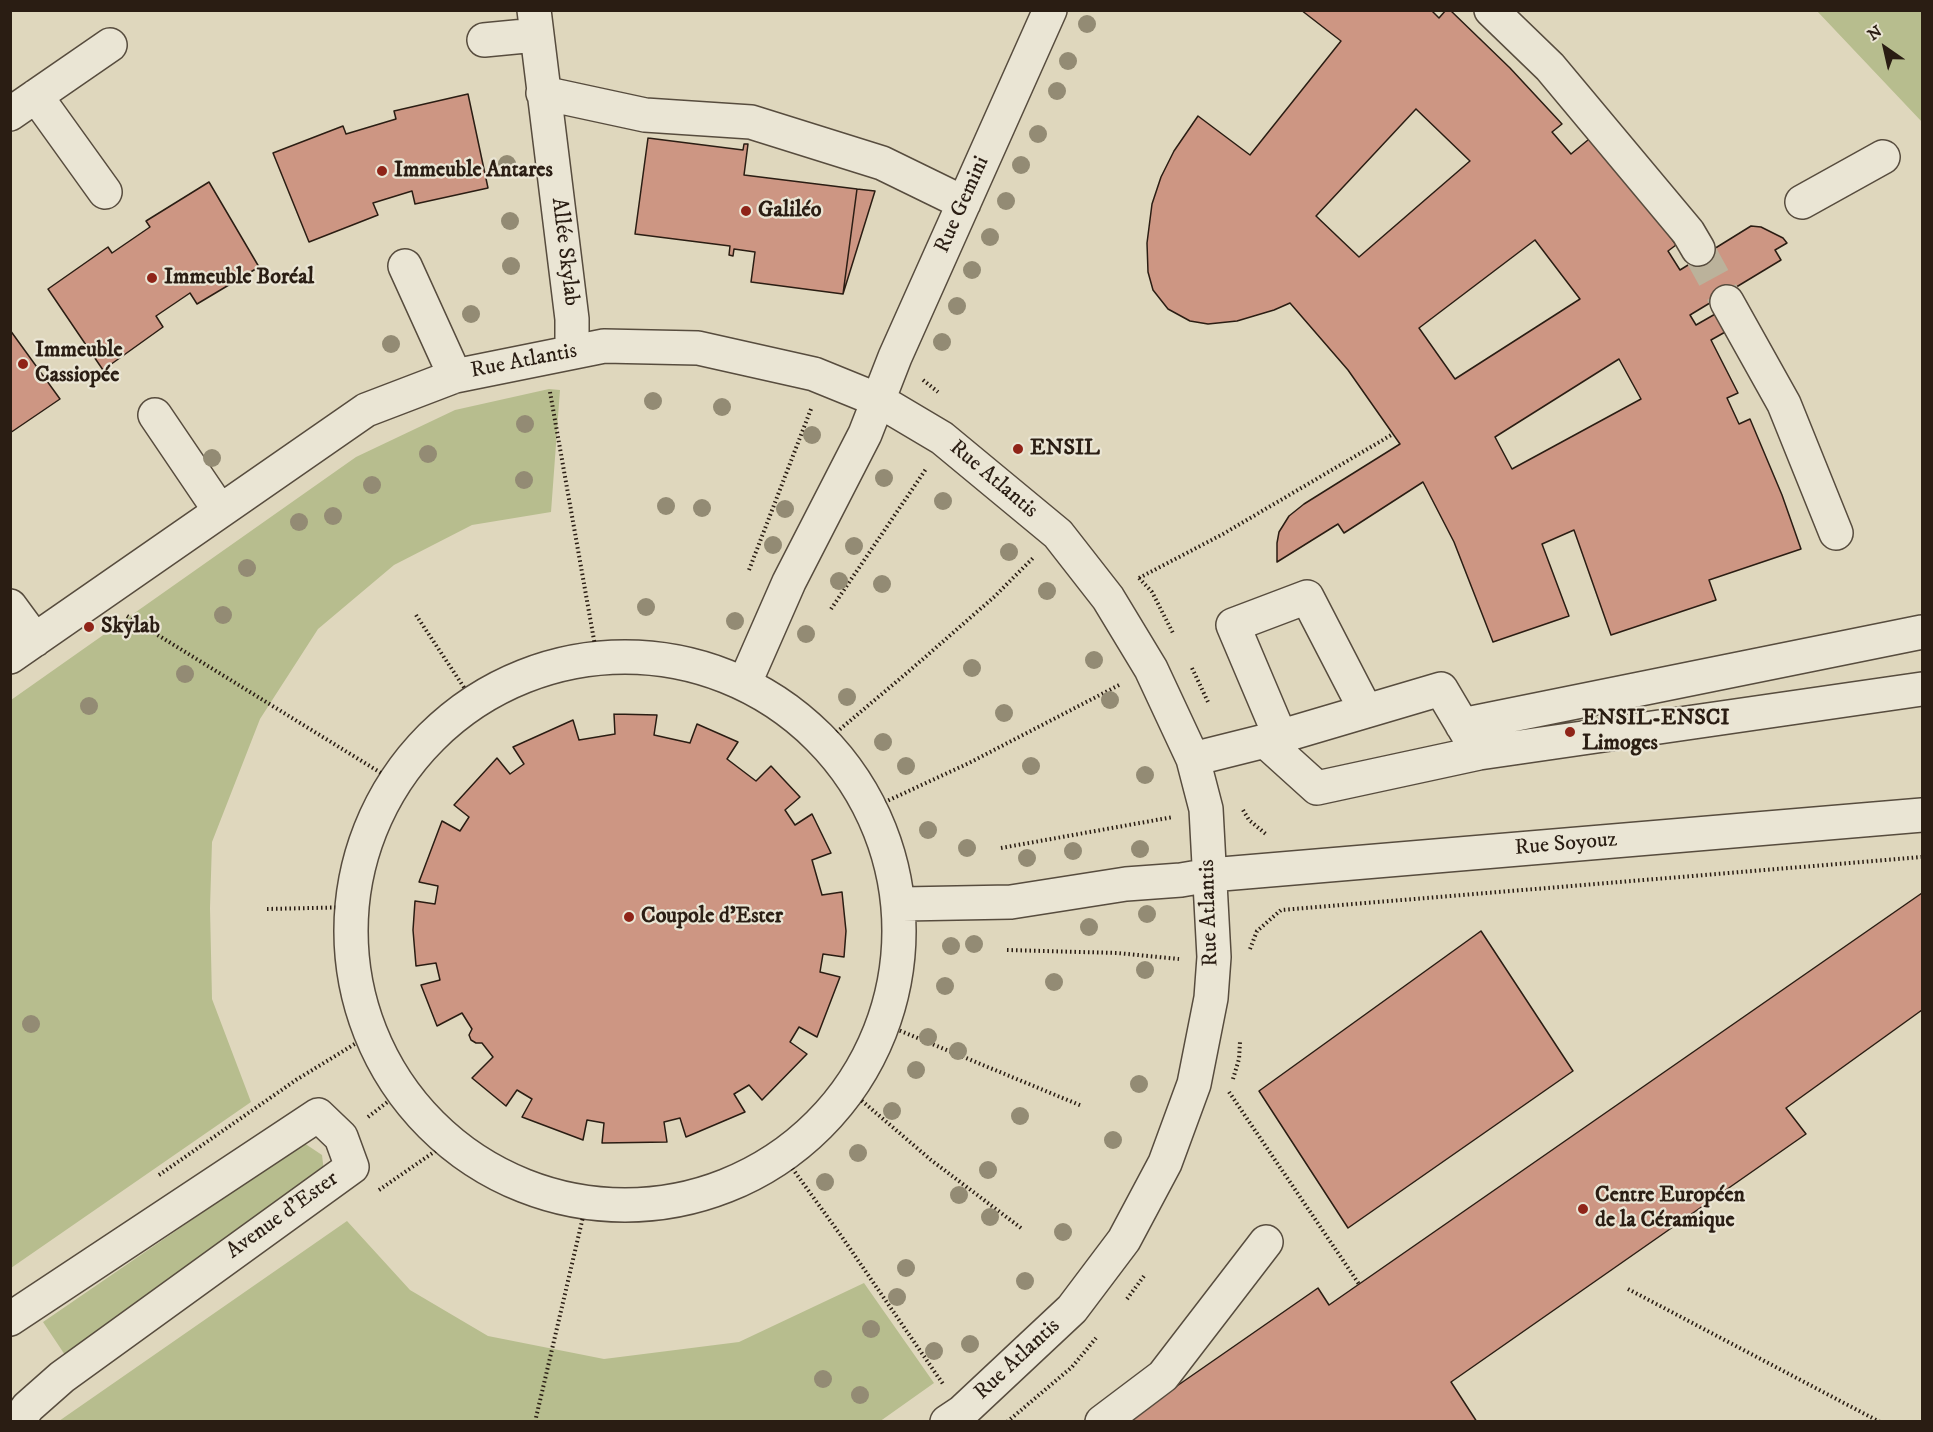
<!DOCTYPE html>
<html>
<head>
<meta charset="utf-8">
<style>
	body { margin:0 }
	#map { position:relative; width:1933px; height:1432px; overflow:hidden; background:#dfd7bd; font-family:"IM FELL DW Pica",serif }
	canvas { display:block }
	.frame { position:absolute; inset:0; border:12px solid #2a1d13; pointer-events:none }
	.north { position:absolute; left:1855px; top:18px; width:60px; height:60px; -webkit-text-stroke:4px #eae5d4; paint-order:stroke; rotate:326deg; font-size:16px; font-weight:700; line-height:24px; text-align:center; color:#2a1d13 }
	.north::after { content:''; display:block; margin:auto; width:21px; height:27px; background:#2a1d13; clip-path:polygon(50% 0,100% 100%,50% 72%,0 100%) }
</style>
</head>
<body>
<div id="map">
<canvas width="1933" height="1432"></canvas>
<div class="frame"></div>
<div class="north">N</div>
</div>
<script>
const c = document.querySelector('canvas').getContext('2d');
c.lineJoin = 'round';
function fillPath(path, color) { c.fillStyle = color; c.fill(path, 'evenodd'); }
const shape = rows => new Path2D(rows.map(r => 'M' + r).join(''));
function trace(path, color, width, dash) { c.strokeStyle = color; c.lineWidth = width; c.lineCap = dash ? 'butt' : 'round'; c.setLineDash(dash || []); c.stroke(path); }
function label(font, color, halo, rows, align = 'center') {
  c.font = font + ' "IM FELL DW Pica",serif'; c.lineWidth = 4.5; c.setLineDash([]); c.textBaseline = 'middle'; c.strokeStyle = halo; c.fillStyle = color; for (const [text, x, y, turn = 0] of rows) {
    c.save(); c.translate(x, y); c.rotate((+turn || 0) * Math.PI / 180); c.textAlign = isNaN(turn) ? turn : align; if (halo) c.strokeText(text, 0, 0); c.fillText(text, 0, 0); c.restore();
  }
}
const green = shape([
	[1817,11,1922,11,1922,122],
	[549,389,560,390,551,512,472,525,394,565,318,629,260,719,212,842,210,908,212,999,251,1102,11,1268,11,700,356,457,455,410],
	[304,1143,322,1155,324,1172,65,1355,43,1322],
	[347,1221,410,1290,488,1336,604,1359,739,1342,864,1283,934,1383,879,1422,59,1421]
]);
const building = shape([
	[1301,10,1431,10,1439,18,1446,10,1450,10,1510,68,1562,124,1552,132,1571,154,1594,135,1643,198,1676,245,1668,251,1680,270,1751,226,1761,227,1783,238,1787,243,1775,250,1781,260,1690,315,1696,325,1717,313,1727,331,1711,340,1738,393,1727,398,1739,424,1750,419,1782,495,1801,549,1709,580,1716,600,1611,635,1574,530,1542,544,1569,616,1493,642,1454,542,1423,482,1344,533,1338,524,1277,562,1277,543,1279,532,1289,516,1304,504,1400,444,1348,370,1290,303,1274,310,1237,321,1208,324,1190,321,1168,309,1153,290,1148,272,1147,243,1152,204,1161,177,1174,151,1198,116,1250,155,1341,41,1301,10],
	[1416,109,1470,161,1359,257,1316,216,1416,109],
	[1535,240,1580,299,1455,379,1419,328,1535,240],
	[1619,359,1641,399,1512,469,1495,437,1619,359],
	[468,94,488,188,415,204,412,191,373,203,378,215,309,242,273,153,343,126,346,134,396,119,394,111,468,94],
	[648,138,743,150,744,144,748,144,744,175,857,189,843,294,751,282,755,252,734,249,733,256,729,255,730,246,635,234,648,138],
	[209,182,259,267,197,304,190,293,156,316,163,327,103,370,48,289,108,247,112,253,150,227,146,221,209,182],
	[857,189,875,191,843,294,857,189],
	[10,330,60,399,10,433,10,330],
	[614,714,657,715,654,735,690,743,697,724,738,742,727,759,756,781,771,766,800,797,785,810,795,825,812,814,831,853,812,860,822,895,842,892,846,931,844,957,823,954,820,972,840,977,817,1037,799,1027,790,1042,807,1054,762,1100,749,1085,734,1094,745,1112,686,1137,680,1118,664,1122,667,1142,602,1143,604,1123,587,1120,583,1140,522,1117,532,1099,517,1090,506,1106,472,1078,493,1057,482,1043,476,1043,471,1040,469,1035,472,1029,462,1013,437,1026,421,985,440,980,436,963,416,966,413,930,415,901,435,904,438,886,419,882,442,821,460,831,469,817,454,805,497,758,510,774,524,764,513,747,573,720,579,740,615,734,614,714],
	[1922,893,1922,1010,1786,1108,1806,1134,1451,1382,1477,1422,1125,1422,1318,1288,1329,1305,1922,893],
	[1481,931,1573,1071,1348,1228,1259,1091,1481,931]
]);
const minorTunnel = shape([
	[1698,249,1727,302]
]);
const path = shape([
	[923,380,938,392],
	[550,392,597,657],
	[749,570,811,409],
	[1139,578,1152,592,1174,635],
	[1139,578,1223,534,1393,434],
	[831,609,926,469],
	[416,615,473,701],
	[127,616,394,781],
	[1192,668,1208,702],
	[826,741,908,672,994,597,1033,558],
	[872,808,969,763,1121,684],
	[1243,810,1249,820,1267,835],
	[1001,848,1173,817],
	[267,909,356,907],
	[1250,949,1257,931,1281,910,1922,857],
	[1007,950,1117,953,1179,959],
	[879,1022,1082,1106],
	[1233,1079,1239,1059,1240,1042],
	[848,1089,931,1160,1021,1228],
	[1229,1092,1359,1284],
	[368,1117,403,1090],
	[787,1161,842,1237,943,1384],
	[159,1175,296,1080,371,1034],
	[379,1190,447,1143],
	[1628,1289,1880,1422],
	[1127,1299,1144,1276],
	[535,1422,586,1204],
	[1007,1422,1072,1367,1096,1338]
]);
const minor = shape([
	[534,10,572,319,572,352],
	[1491,10,1550,67,1688,232,1698,249],
	[484,40,536,35],
	[543,93,645,115,751,122,882,163,964,203],
	[36,96,105,192],
	[10,114,110,45],
	[1802,202,1883,157],
	[405,266,455,376],
	[1727,302,1784,404,1836,533],
	[155,415,220,511],
	[10,606,35,640],
	'351 931a274 274 0 1 1 548 0a274 274 0 1 1-548 0Z',
	[10,657,366,410,455,376,604,346,698,348,814,374,878,400,942,438,1058,534,1108,598,1151,669,1193,759,1206,809,1214,957,1211,998,1194,1084,1165,1163,1124,1240,1072,1309,962,1412,947,1422],
	[746,680,789,582,865,434,895,357,1050,10],
	[1462,725,1922,632],
	[1280,736,1233,625,1307,597,1366,711],
	[1265,741,1441,689,1473,743],
	[1193,759,1265,741,1317,788,1479,753,1922,689],
	[903,904,1011,902,1126,884,1181,880,1210,875,1922,815],
	[10,1319,318,1115,341,1137,352,1167,62,1377,28,1407,17,1422],
	[1102,1422,1163,1376,1266,1242]
]);
const trees = [
	[1087,24],
	[1068,61],
	[1057,91],
	[1038,134],
	[507,164],
	[1021,165],
	[1006,201],
	[510,221],
	[990,237],
	[511,266],
	[972,270],
	[957,306],
	[471,314],
	[942,342],
	[391,344],
	[653,401],
	[722,407],
	[525,424],
	[812,435],
	[428,454],
	[212,458],
	[884,478],
	[524,480],
	[372,485],
	[943,501],
	[666,506],
	[702,508],
	[785,509],
	[333,516],
	[299,522],
	[773,545],
	[854,546],
	[1009,552],
	[247,568],
	[839,581],
	[882,584],
	[1047,591],
	[646,607],
	[223,615],
	[735,621],
	[806,634],
	[1094,660],
	[972,668],
	[185,674],
	[847,697],
	[1110,700],
	[89,706],
	[1004,713],
	[883,742],
	[906,766],
	[1031,766],
	[1145,775],
	[928,830],
	[967,848],
	[1140,849],
	[1073,851],
	[1027,858],
	[1147,914],
	[1089,927],
	[974,944],
	[951,946],
	[1145,970],
	[1054,982],
	[945,986],
	[31,1024],
	[928,1037],
	[958,1051],
	[916,1070],
	[1139,1084],
	[892,1111],
	[1020,1116],
	[1113,1140],
	[858,1153],
	[988,1170],
	[825,1182],
	[959,1195],
	[990,1217],
	[1063,1232],
	[906,1268],
	[1025,1281],
	[897,1297],
	[871,1329],
	[970,1344],
	[934,1351],
	[823,1379],
	[860,1395]
];
const markers = [
	[382,171,6,"#8f2418"],
	[746,211,6,"#8f2418"],
	[152,278,6,"#8f2418"],
	[23,364,6,"#8f2418"],
	[1018,449,6,"#8f2418"],
	[89,627,6,"#8f2418"],
	[1570,732,6,"#8f2418"],
	[629,917,6,"#8f2418"],
	[1583,1209,6,"#8f2418"]
];
const poiNames = [
	["Immeuble Antares",394,171],
	["Galiléo",758,211],
	["Immeuble Boréal",164,278],
	["Immeuble",35,351],
	["Cassiopée",35,376],
	["ENSIL",1030,449],
	["Skylab",101,627],
	["ENSIL-ENSCI",1582,719],
	["Limoges",1582,744],
	["Coupole d'Ester",641,917],
	["Centre Européen",1595,1196],
	["de la Céramique",1595,1221]
];
const streetNames = [
	["Rue Gemini",963,205,-66],
	["Allée Skylab",564,252,83],
	["Rue Atlantis",524,362,-11],
	["Rue Atlantis",993,480,40],
	["Rue Soyouz",1566,845,-5],
	["Rue Atlantis",1210,913,-92],
	["Avenue d'Ester",283,1216,-36],
	["Rue Atlantis",1018,1360,-43]
];
fillPath(green, '#b7bd8e');
fillPath(building, '#cd9683');
trace(building, '#2a1d13', 1.5);
trace(minorTunnel, '#bbb29b', 33, [33, 16]);
trace(minor, '#574c3e', 36);
trace(path, '#2a1d13', 4, [1.5, 3]);
trace(minor, '#eae5d4', 33);
c.fillStyle = '#938b74';
for (const [x, y] of trees) { c.beginPath(); c.arc(x, y, 9, 0, 2 * Math.PI); c.fill(); }
for (const [x, y, r, color] of markers) { const dot = new Path2D(); dot.arc(x, y, r, 0, 2 * Math.PI); c.fillStyle = color; c.fill(dot); trace(dot, '#eae5d4', 2); }
label('bold 22px', '#2a1d13', '#eae5d4', poiNames, 'left');
label('22px', '#2a1d13', '#eae5d4', streetNames);
</script>
</body>
</html>
